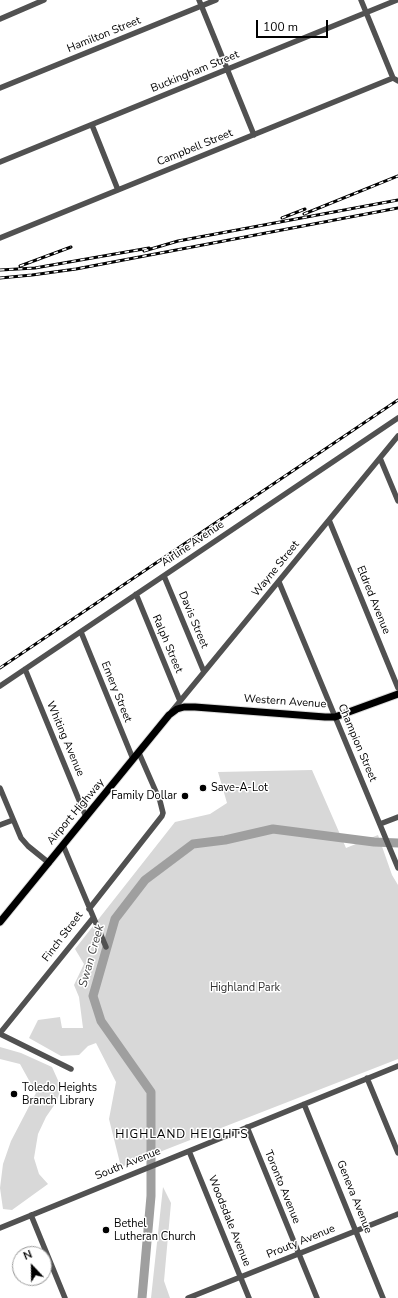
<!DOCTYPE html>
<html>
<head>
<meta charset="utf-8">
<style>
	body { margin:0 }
	#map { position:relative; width:398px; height:1298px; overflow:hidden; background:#fff; font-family:"Nunito Sans",sans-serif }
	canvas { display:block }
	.north { position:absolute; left:12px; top:1246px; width:40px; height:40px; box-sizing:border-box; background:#fff; border:1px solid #999; border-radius:50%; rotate:338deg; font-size:11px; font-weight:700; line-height:16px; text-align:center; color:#000 }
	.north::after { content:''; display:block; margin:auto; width:14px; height:18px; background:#000; clip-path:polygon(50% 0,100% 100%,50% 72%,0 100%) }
	.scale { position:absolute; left:256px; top:20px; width:72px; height:18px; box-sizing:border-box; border:2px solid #000; border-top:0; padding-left:5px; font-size:12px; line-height:14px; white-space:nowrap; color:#000; -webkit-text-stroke:3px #fff; paint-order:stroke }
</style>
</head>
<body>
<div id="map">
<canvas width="398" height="1298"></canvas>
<div class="north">N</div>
<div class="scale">100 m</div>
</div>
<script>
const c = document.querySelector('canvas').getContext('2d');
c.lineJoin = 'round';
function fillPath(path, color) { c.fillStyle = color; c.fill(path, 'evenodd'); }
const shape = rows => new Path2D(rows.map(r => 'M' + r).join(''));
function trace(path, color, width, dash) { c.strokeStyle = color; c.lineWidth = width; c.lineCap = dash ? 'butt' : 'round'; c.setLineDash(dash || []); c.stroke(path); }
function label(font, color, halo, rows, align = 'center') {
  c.font = font + ' "Nunito Sans",sans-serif'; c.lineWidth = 3; c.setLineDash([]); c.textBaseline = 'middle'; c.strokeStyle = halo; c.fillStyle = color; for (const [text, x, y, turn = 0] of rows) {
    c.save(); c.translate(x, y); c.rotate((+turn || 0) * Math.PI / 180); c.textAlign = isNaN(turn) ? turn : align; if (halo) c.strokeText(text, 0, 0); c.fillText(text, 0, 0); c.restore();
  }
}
const green = shape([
	[312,770,346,848,378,835,392,875,398,885,398,1059,121,1167,109,1119,116,1082,96,1043,88,1046,79,1055,61,1056,29,1038,38,1020,60,1017,62,1028,83,1028,79,997,74,985,84,964,75,949,175,822,210,814,227,803,218,772],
	[0,1047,21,1053,52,1067,61,1087,57,1101,46,1117,38,1134,34,1158,39,1174,48,1184,12,1210,3,1209,0,1188,3,1164,11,1141,36,1093,20,1064,0,1059],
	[163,1187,171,1203,164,1281,170,1298,151,1298]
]);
const river = shape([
	[142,1298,151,1196,151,1092,101,1021,93,996,115,919,145,880,193,844,225,840,273,829,374,842,398,843]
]);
const minor = shape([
	[199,0,254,135],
	[361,0,393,78],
	[0,19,44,0],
	[0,88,216,0],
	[92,125,118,190],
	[0,162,397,0],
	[0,238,393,78,398,81],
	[380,458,398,501],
	[329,520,398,688],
	[164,576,204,672],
	[279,582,398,868],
	[136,594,180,701],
	[81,632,133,759],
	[25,669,86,817],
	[0,686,398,418],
	[172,711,398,436],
	[0,788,21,838,28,846,49,863],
	[380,824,398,817],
	[0,825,13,820],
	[63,845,106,947],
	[89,909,162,816,163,813,160,801,139,753],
	[0,1033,93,918],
	[0,1034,71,1069],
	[367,1078,398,1153],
	[304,1104,383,1298],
	[247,1127,317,1298],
	[189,1151,249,1298],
	[31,1215,65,1298],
	[0,1228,398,1066],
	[188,1298,398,1214]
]);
const major = shape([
	[0,922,169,715,177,709,184,707,195,707,325,717,335,717,398,694]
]);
const rail = shape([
	[304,214,398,176],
	[282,218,305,209],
	[144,251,178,241,398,200],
	[20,266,71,247],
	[0,270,35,268,149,248],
	[0,278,32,275,76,269,398,208],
	[0,668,398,400]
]);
const markers = [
	[203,788,4,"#000"],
	[185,796,4,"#000"],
	[14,1094,4,"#000"],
	[106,1230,4,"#000"]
];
const streetNames = [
	["Hamilton Street",104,35,-22],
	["Buckingham Street",195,72,-22],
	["Campbell Street",195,148,-22],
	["Airline Avenue",193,544,-34],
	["Wayne Street",276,569,-51],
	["Eldred Avenue",373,600,68],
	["Davis Street",193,620,67],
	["Ralph Street",167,644,67],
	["Emery Street",116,692,68],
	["Western Avenue",285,702,4],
	["Whiting Avenue",65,739,67],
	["Champion Street",357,743,67],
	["Airport Highway",76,812,-50],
	["Finch Street",63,937,-53],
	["South Avenue",128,1164,-22],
	["Toronto Avenue",282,1187,68],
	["Geneva Avenue",354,1197,68],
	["Woodsdale Avenue",229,1221,68],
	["Prouty Avenue",301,1242,-22]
];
const poiNames = [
	["Save-A-Lot",211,788],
	["Family Dollar",177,796,"right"],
	["Toledo Heights",22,1088],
	["Branch Library",22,1101],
	["Bethel",114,1224],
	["Lutheran Church",114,1237]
];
const parkNames = [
	["Highland Park",245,988]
];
const waterNames = [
	["Swan Creek",92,956,-74]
];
const neighbourhoodNames = [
	["HIGHLAND HEIGHTS",182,1135]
];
fillPath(green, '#d8d8d8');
trace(river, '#9f9f9f', 9);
trace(major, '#dbdbdb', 9);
trace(minor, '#515151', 5.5);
trace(major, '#000', 7);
trace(rail, '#000', 3);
trace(rail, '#fff', 1.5, [4.5]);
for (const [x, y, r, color] of markers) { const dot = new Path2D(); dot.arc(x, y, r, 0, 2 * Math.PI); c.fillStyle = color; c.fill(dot); trace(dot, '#fff', 1.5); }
label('11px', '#000', '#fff', streetNames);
label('11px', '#000', '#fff', poiNames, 'left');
label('11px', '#2f2f2f', '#fff', parkNames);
label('italic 12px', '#404040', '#fff', waterNames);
c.letterSpacing = '1px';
label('12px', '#000', '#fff', neighbourhoodNames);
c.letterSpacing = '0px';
</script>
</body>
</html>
